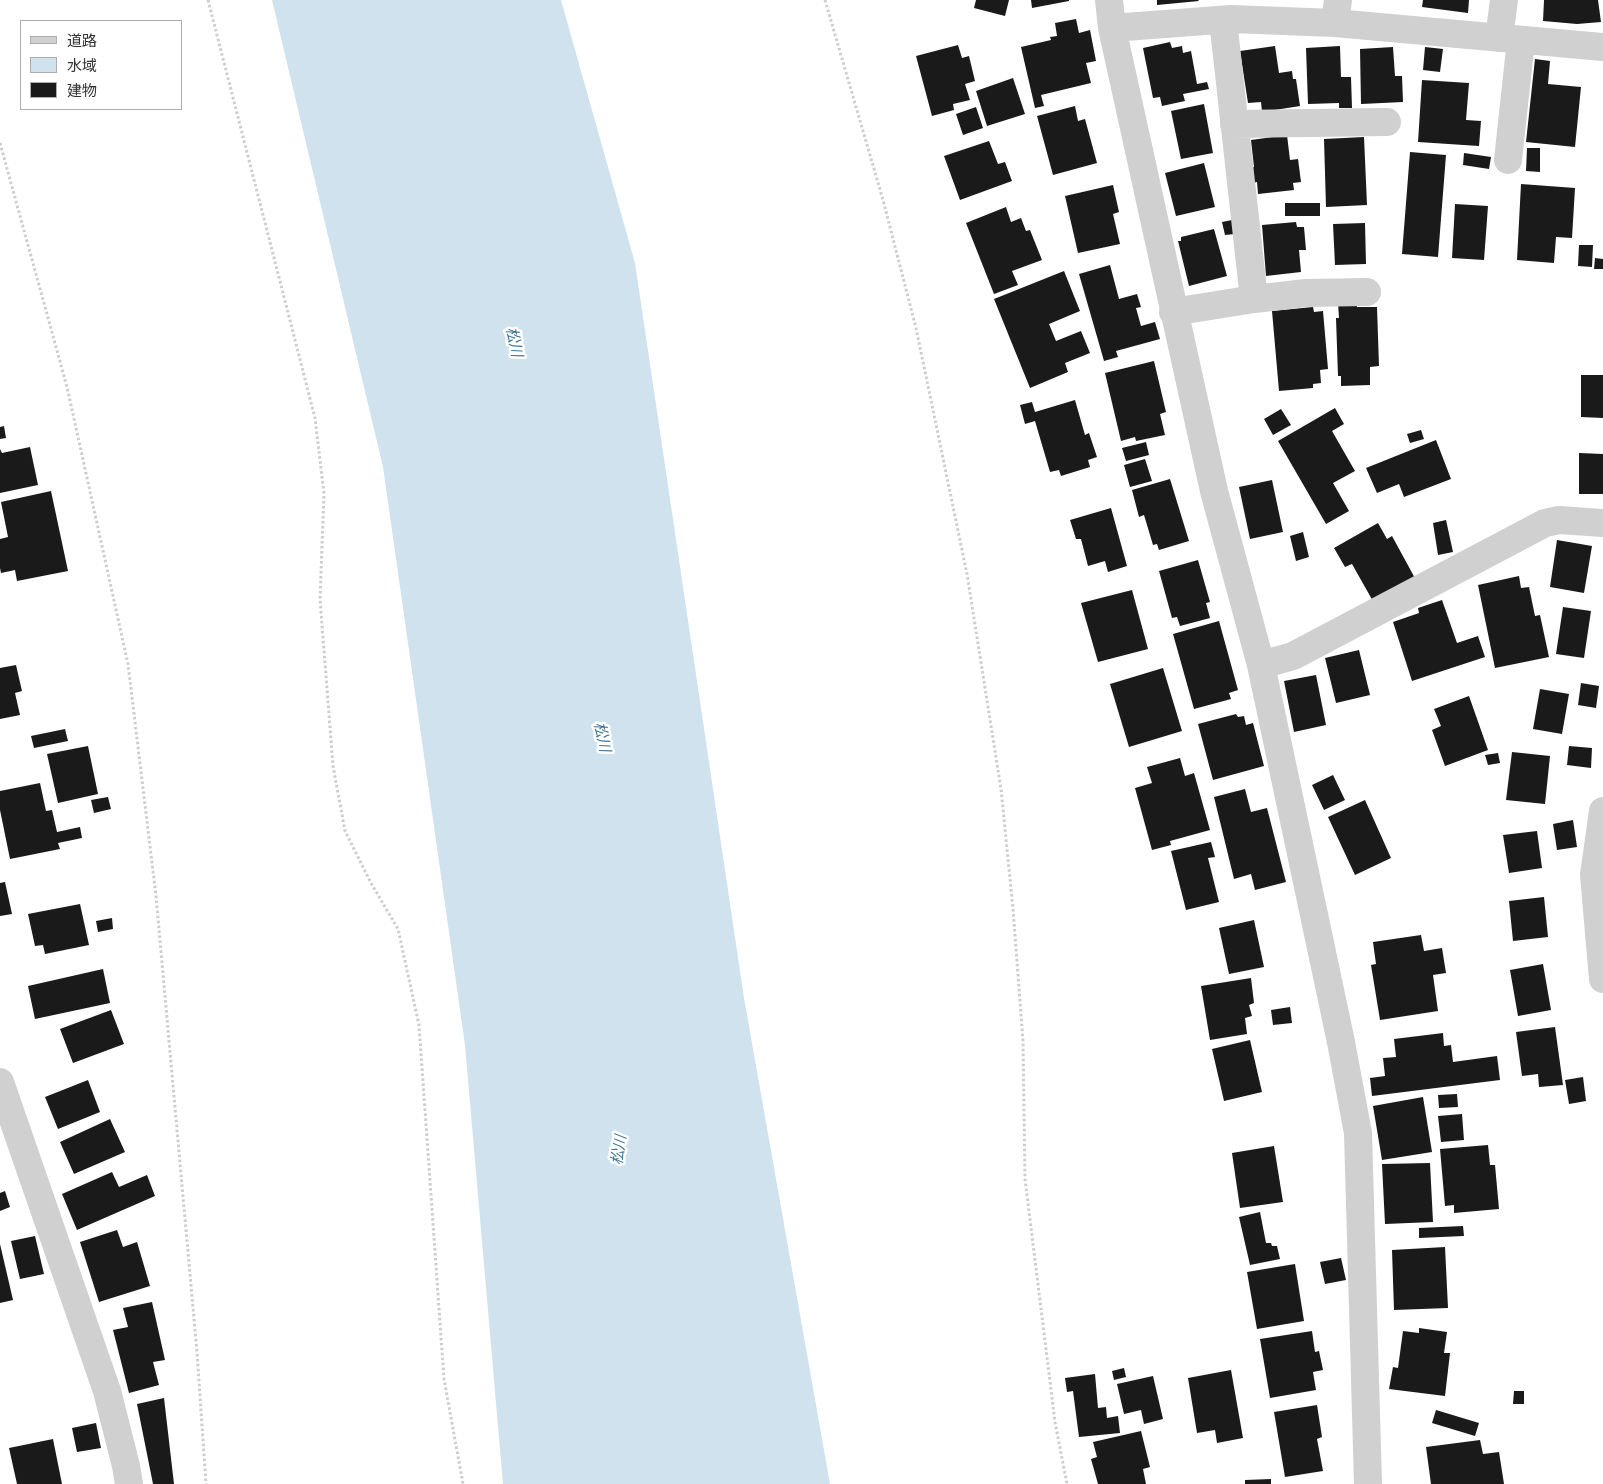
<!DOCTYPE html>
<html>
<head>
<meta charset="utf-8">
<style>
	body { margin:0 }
	#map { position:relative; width:1603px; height:1484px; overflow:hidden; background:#fff; font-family:"Asap Condensed","Noto Sans JP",sans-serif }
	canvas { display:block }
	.legend { position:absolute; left:20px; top:20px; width:162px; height:90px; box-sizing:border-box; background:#fff; border:1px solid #adadad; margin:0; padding:6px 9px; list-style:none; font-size:15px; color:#333 }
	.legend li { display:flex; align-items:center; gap:10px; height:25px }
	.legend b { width:25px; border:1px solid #adadad }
</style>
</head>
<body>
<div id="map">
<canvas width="1603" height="1484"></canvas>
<ul class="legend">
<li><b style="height:6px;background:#d0d0d0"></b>道路</li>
<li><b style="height:14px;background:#cfe2ee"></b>水域</li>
<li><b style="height:14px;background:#1a1a1a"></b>建物</li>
</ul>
</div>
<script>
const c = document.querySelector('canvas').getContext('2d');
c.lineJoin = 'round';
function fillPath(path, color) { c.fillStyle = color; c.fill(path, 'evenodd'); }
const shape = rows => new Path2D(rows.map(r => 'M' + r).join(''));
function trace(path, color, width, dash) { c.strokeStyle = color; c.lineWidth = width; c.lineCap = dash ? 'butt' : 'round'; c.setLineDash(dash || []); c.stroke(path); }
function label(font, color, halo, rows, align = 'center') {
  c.font = font + ' "Asap Condensed","Noto Sans JP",sans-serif'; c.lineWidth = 5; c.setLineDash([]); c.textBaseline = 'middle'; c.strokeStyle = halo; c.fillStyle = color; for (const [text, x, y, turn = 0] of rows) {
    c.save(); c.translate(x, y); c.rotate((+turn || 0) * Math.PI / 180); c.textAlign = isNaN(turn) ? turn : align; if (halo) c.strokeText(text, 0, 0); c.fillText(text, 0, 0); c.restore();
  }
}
const water = shape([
	[272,0,561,0,635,263,744,998,830,1484,503,1484,465,1045,383,467]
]);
const building = shape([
	[976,0,1009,0,1005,16,974,8],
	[1031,0,1069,0,1069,1,1032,8],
	[1157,0,1198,0,1199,1,1157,5],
	[1423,0,1469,0,1468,13,1422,7],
	[1544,0,1598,0,1601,22,1577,24,1543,21],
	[1076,19,1079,33,1090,30,1096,61,1086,63,1091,83,1041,95,1044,106,1035,108,1021,47,1051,40,1050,37,1057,36,1055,23],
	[1170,42,1172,48,1182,46,1183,53,1191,51,1197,84,1207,82,1209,89,1183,94,1185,101,1162,106,1160,97,1153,98,1143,48],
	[958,45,962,58,969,56,975,81,965,84,970,100,953,104,954,110,932,116,916,56],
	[1275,46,1279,73,1292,71,1293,79,1296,79,1300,106,1262,112,1261,102,1248,103,1240,51],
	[1340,46,1341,77,1351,77,1352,108,1339,108,1339,103,1308,104,1306,48],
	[1393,47,1395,76,1402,76,1403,102,1361,104,1360,49],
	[1425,47,1443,49,1440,72,1423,70],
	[1535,59,1550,61,1548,84,1581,87,1575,147,1526,142],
	[1013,78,1025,114,987,126,976,91],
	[1422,80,1469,83,1466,120,1481,121,1479,146,1418,142],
	[1204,104,1213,153,1181,159,1171,111],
	[1075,106,1078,121,1085,119,1097,163,1053,175,1037,116],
	[976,107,983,128,963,135,956,114],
	[1287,135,1290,160,1298,159,1301,182,1293,183,1294,190,1258,194,1257,182,1253,183,1250,168,1254,167,1251,140],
	[1364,137,1367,205,1326,207,1324,139],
	[989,141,998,164,1005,162,1012,181,960,200,944,156],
	[1527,148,1540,148,1540,172,1526,171],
	[1410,152,1446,155,1438,257,1402,254],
	[1464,153,1491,157,1489,169,1463,165],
	[1204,163,1215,207,1176,216,1165,173],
	[1521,184,1575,188,1572,238,1556,237,1554,263,1517,260],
	[1113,185,1119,212,1113,214,1120,244,1078,253,1065,196],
	[1285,203,1320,203,1320,216,1285,216],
	[1455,204,1488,206,1484,260,1452,258],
	[1006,207,1011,222,1021,218,1026,231,1030,230,1042,260,1012,271,1018,285,994,294,966,223],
	[1232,220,1235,234,1225,235,1222,222],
	[1296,222,1297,227,1304,227,1306,250,1299,250,1301,272,1266,276,1262,225],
	[1365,223,1366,264,1335,265,1333,224],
	[1214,229,1227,276,1189,286,1178,241,1181,241,1181,237],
	[1579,245,1593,245,1592,267,1578,266],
	[1595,258,1603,259,1603,269,1594,269],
	[1110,265,1119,299,1137,294,1141,307,1136,308,1141,326,1155,322,1160,339,1116,351,1118,357,1104,361,1079,274],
	[1064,271,1080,311,1049,324,1056,341,1081,331,1090,353,1065,363,1068,372,1030,388,994,299],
	[1357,302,1357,307,1377,307,1379,366,1370,367,1370,385,1341,386,1341,376,1338,376,1336,318,1339,318,1338,303],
	[1313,307,1314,312,1323,311,1328,369,1320,370,1321,383,1313,384,1313,388,1279,391,1272,311],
	[1154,361,1166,412,1160,414,1165,435,1136,441,1135,437,1121,441,1105,373],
	[1581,375,1603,375,1603,418,1581,417],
	[1075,400,1085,435,1089,433,1097,457,1088,460,1090,467,1061,476,1059,470,1050,472,1035,421,1025,424,1020,405,1032,402,1035,412],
	[1335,408,1344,424,1332,431,1355,471,1333,483,1349,511,1326,524,1278,441],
	[1281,409,1291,425,1273,435,1264,419],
	[4,426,6,438,0,439,0,427],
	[1421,430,1424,439,1410,443,1407,434],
	[1436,440,1451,479,1404,497,1399,484,1377,493,1366,468],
	[1146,442,1149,455,1126,461,1122,448],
	[30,447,38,485,0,493,0,449,2,453],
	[1579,453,1603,454,1603,494,1579,494],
	[1145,459,1152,481,1130,487,1124,465],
	[1170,479,1189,541,1159,550,1157,544,1153,545,1144,515,1139,517,1132,490],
	[1272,480,1283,532,1250,539,1239,487],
	[51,491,68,571,17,581,15,570,1,573,0,568,0,539,8,537,1,502],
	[1111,508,1127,566,1108,572,1105,561,1088,566,1081,539,1076,539,1070,520],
	[1446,520,1453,552,1438,555,1433,523],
	[1378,523,1387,539,1392,536,1416,580,1374,603,1352,564,1345,567,1334,548],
	[1303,532,1309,557,1296,561,1290,536],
	[1557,540,1592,546,1584,593,1550,587],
	[1198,560,1210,602,1206,603,1210,618,1180,626,1177,617,1172,618,1159,571],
	[1519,576,1521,588,1529,587,1535,616,1540,615,1549,657,1495,668,1478,585],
	[1132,590,1148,649,1098,662,1081,603],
	[1442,600,1457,643,1478,636,1485,657,1412,681,1393,622,1419,613,1418,608],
	[1563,607,1591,611,1584,658,1556,654],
	[1219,621,1238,690,1229,693,1231,699,1194,709,1173,634],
	[1359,650,1370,695,1336,703,1325,658],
	[16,665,22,691,15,693,20,715,0,719,0,668],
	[1163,668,1182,731,1129,747,1110,684],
	[1316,675,1326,725,1294,732,1284,681],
	[1581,683,1599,686,1596,708,1578,705],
	[1540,689,1569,694,1562,734,1533,729],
	[1469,696,1488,750,1445,766,1432,730,1441,726,1434,709],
	[1236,714,1238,717,1244,716,1246,725,1253,723,1264,766,1213,780,1198,724],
	[65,729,68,741,34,748,31,736],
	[88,746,98,794,58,803,47,754],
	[1569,746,1592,748,1591,768,1567,765],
	[1512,752,1550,756,1545,804,1506,800],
	[1498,753,1500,763,1488,765,1485,755],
	[1180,758,1185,776,1194,773,1210,830,1170,841,1171,845,1152,850,1135,788,1152,783,1147,767],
	[1333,775,1345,800,1324,810,1312,785],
	[40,783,46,811,52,810,57,832,80,827,82,838,58,843,60,849,10,859,0,810,0,791],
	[1245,789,1251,812,1267,808,1286,882,1255,890,1251,874,1234,879,1214,797],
	[108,797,111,809,94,813,91,800],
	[1365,800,1391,858,1355,875,1328,817],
	[1573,820,1577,847,1557,850,1553,824],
	[1537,831,1542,868,1509,873,1503,835],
	[1211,842,1215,857,1208,858,1219,902,1186,910,1171,851],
	[5,882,12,914,0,916,0,883],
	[1544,897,1548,937,1513,941,1509,901],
	[80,904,89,945,45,954,43,945,35,946,28,914],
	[112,918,113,929,98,932,96,921],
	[1254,920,1264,967,1229,974,1219,928],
	[1421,935,1424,951,1442,948,1446,973,1433,975,1438,1011,1380,1020,1371,965,1376,964,1373,942],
	[1543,964,1551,1010,1518,1016,1510,970],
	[103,969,110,1003,35,1019,28,986],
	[1251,978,1254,1003,1249,1005,1252,1016,1245,1018,1247,1034,1210,1040,1201,986],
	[1290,1007,1292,1023,1273,1025,1271,1010],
	[111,1010,124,1044,73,1063,60,1029],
	[1555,1027,1563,1085,1539,1087,1538,1074,1522,1076,1516,1032],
	[1443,1033,1444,1046,1451,1045,1453,1062,1497,1056,1500,1080,1372,1096,1370,1078,1385,1076,1383,1058,1396,1057,1394,1039],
	[1250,1040,1262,1092,1224,1101,1212,1049],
	[1583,1077,1586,1101,1569,1104,1565,1080],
	[88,1080,100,1112,58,1129,45,1097],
	[1457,1094,1458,1107,1439,1108,1438,1095],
	[1423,1097,1432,1152,1382,1160,1373,1106],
	[1462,1114,1464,1140,1441,1142,1438,1116],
	[110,1119,125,1152,74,1174,60,1142],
	[1488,1145,1490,1165,1495,1165,1499,1209,1454,1213,1454,1205,1445,1206,1440,1149],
	[1274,1146,1283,1202,1240,1208,1232,1153],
	[1430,1163,1433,1222,1385,1224,1382,1164],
	[112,1172,119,1187,147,1175,155,1196,77,1230,62,1194],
	[5,1191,10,1207,0,1211,0,1193],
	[1260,1212,1266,1243,1271,1243,1272,1246,1277,1246,1280,1259,1250,1265,1239,1217],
	[1463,1226,1464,1236,1419,1238,1419,1228],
	[117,1230,123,1247,137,1242,150,1286,99,1302,80,1242],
	[35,1236,44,1274,20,1279,11,1241],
	[0,1244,13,1300,0,1303],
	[1445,1247,1448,1308,1394,1310,1392,1250],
	[1341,1258,1346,1280,1325,1284,1320,1262],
	[1295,1264,1304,1321,1257,1329,1247,1272],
	[152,1302,165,1360,153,1362,159,1385,129,1393,113,1330,128,1327,123,1308],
	[1419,1328,1447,1332,1444,1353,1450,1353,1445,1396,1389,1389,1393,1367,1398,1368,1403,1331,1419,1333],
	[1312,1331,1315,1352,1319,1351,1323,1370,1313,1372,1316,1390,1270,1398,1260,1339],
	[1124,1368,1126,1377,1114,1380,1112,1371],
	[1231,1370,1243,1438,1217,1443,1215,1430,1197,1433,1188,1378],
	[1095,1374,1098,1408,1106,1407,1107,1418,1118,1416,1120,1433,1079,1437,1073,1391,1067,1392,1065,1378],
	[1153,1376,1163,1419,1144,1424,1141,1410,1124,1414,1117,1384],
	[1514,1391,1524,1391,1524,1404,1513,1404],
	[164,1398,174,1484,153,1484,137,1404],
	[1317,1405,1322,1437,1317,1439,1323,1471,1285,1477,1274,1412],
	[1436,1410,1479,1423,1475,1436,1432,1423],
	[96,1423,101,1448,77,1452,72,1428],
	[1141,1431,1150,1467,1143,1469,1146,1484,1098,1484,1091,1459,1097,1457,1093,1442],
	[53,1439,62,1484,17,1484,9,1448],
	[1480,1440,1483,1454,1499,1452,1504,1484,1431,1484,1426,1447],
	[1271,1479,1271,1484,1245,1484,1245,1480]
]);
const path = shape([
	[208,0,315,418,324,494,320,599,333,766,345,831,371,883,398,929,419,1025,444,1379,463,1484],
	[825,0,883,200,916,328,967,574,1001,789,1013,909,1023,1041,1025,1179,1055,1422,1067,1484],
	[0,143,67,387,128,664,156,896,197,1352,206,1484]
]);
const minor = shape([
	[1109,0,1112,28,1214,491,1261,665,1341,1042,1358,1133,1368,1484],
	[1335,23,1338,0],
	[1112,28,1231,19,1335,23,1603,47],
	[1499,38,1504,0],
	[1234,124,1387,122],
	[1508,160,1521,40],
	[1254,299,1306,293,1367,292],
	[1173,312,1254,299,1223,20],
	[1261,665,1293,656,1545,523,1559,520,1603,523],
	[1603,811,1594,875,1603,979],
	[0,1082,107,1391,126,1466,129,1484]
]);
const waterNames = [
	["松川",514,342,78],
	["松川",602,737,78],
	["松川",619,1150,-82]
];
fillPath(water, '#cfe2ee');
fillPath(building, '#1a1a1a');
trace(path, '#cdcdcd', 3, [2.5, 2.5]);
trace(minor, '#d0d0d0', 28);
label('italic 15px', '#3f7597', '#fff', waterNames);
</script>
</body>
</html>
